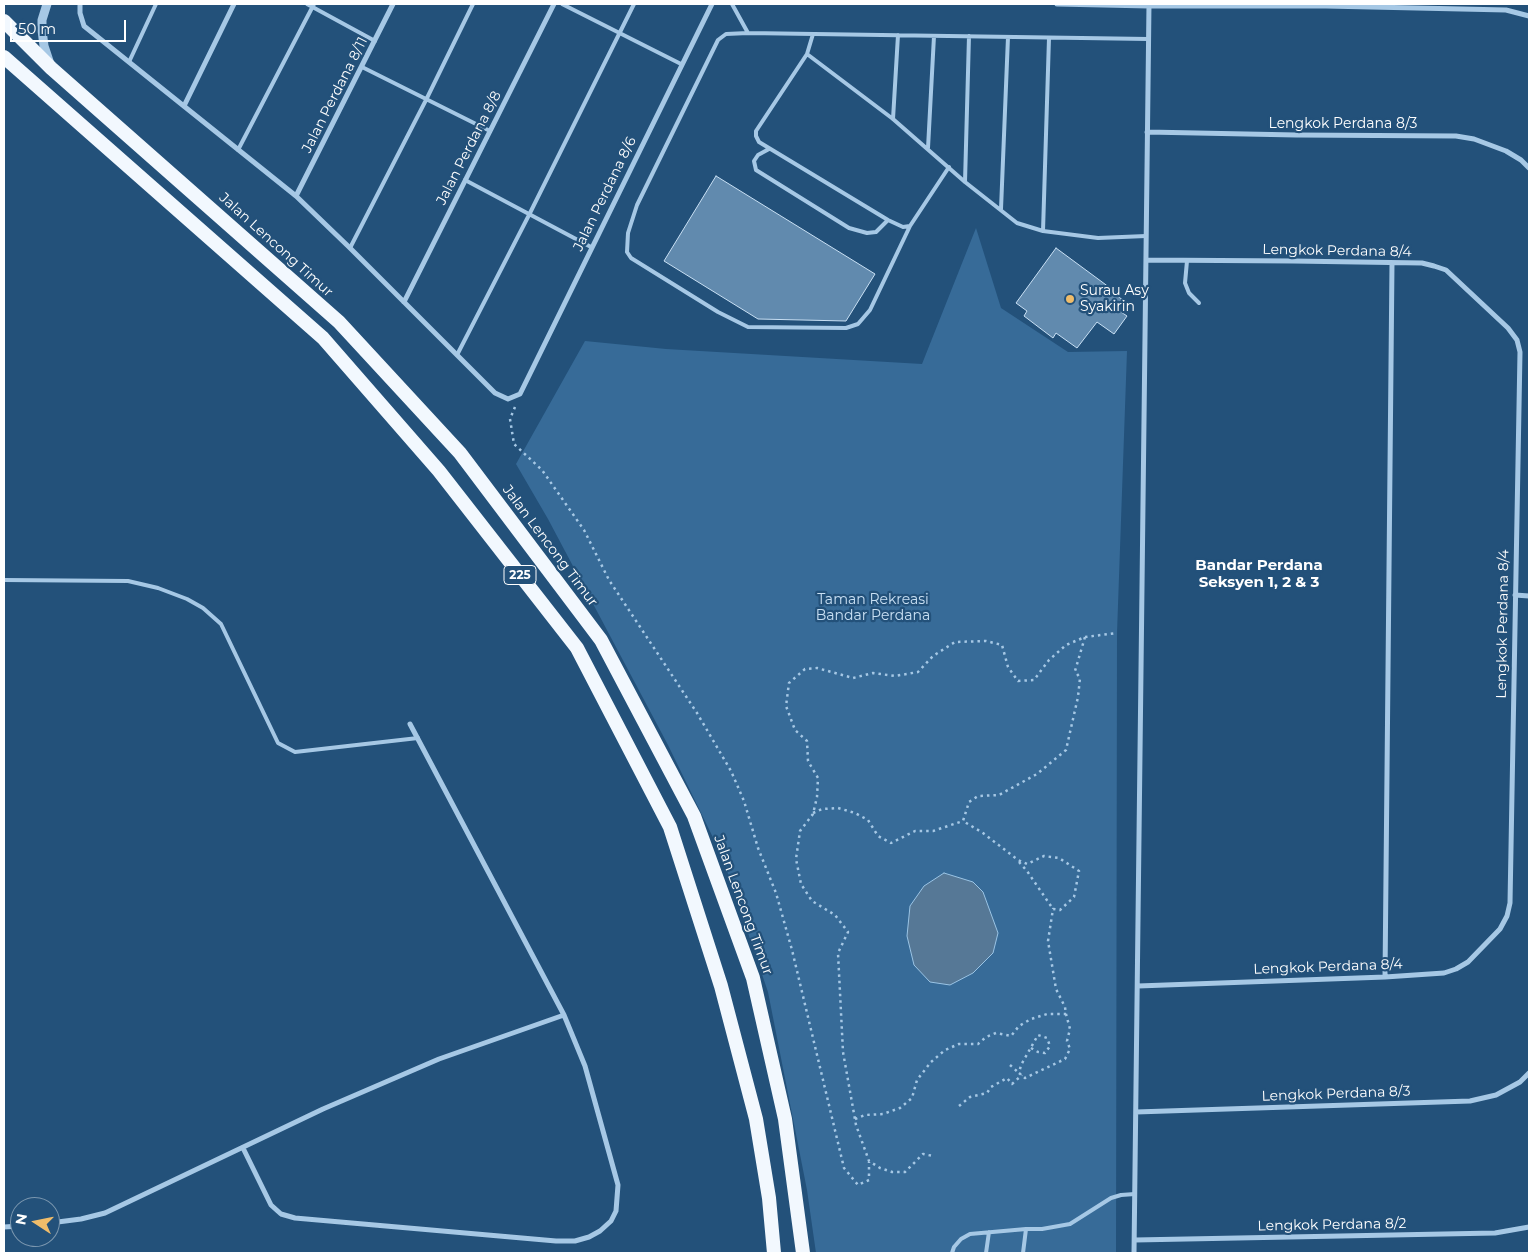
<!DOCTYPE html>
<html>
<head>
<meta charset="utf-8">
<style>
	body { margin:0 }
	#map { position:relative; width:1533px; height:1257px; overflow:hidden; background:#23517a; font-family:Montserrat,sans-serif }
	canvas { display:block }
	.frame { position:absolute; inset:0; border:5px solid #fff; pointer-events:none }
	.north { position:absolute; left:10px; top:1197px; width:50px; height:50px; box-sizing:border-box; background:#23517a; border:1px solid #7b97af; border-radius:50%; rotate:281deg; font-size:14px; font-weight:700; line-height:20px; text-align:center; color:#fff }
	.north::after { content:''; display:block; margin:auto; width:18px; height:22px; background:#efbc6a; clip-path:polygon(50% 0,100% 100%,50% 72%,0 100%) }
	.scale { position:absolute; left:10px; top:20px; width:116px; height:22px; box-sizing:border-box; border:2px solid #fff; border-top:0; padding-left:6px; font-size:15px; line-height:18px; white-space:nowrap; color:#fff; -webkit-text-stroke:4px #23517a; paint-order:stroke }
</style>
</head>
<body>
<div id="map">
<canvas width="1533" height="1257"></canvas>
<div class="frame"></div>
<div class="north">N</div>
<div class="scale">50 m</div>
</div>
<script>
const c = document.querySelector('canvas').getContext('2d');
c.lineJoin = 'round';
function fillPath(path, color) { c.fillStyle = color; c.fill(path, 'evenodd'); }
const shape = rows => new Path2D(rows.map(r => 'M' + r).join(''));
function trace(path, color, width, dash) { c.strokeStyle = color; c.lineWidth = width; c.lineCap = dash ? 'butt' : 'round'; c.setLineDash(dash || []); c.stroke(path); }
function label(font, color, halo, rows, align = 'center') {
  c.font = font + ' Montserrat,sans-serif'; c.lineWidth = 4.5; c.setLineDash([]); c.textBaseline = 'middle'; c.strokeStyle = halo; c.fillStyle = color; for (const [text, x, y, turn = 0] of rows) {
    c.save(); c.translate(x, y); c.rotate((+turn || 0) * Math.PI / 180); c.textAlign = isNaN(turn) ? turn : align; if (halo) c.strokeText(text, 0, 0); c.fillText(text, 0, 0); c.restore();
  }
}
const green = shape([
	[976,228,1001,308,1068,352,1127,351,1117,633,1116,1253,816,1253,807,1190,768,992,722,856,668,745,548,519,516,464,585,341,666,349,922,364]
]);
const water = shape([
	[944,873,973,882,983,892,998,933,993,953,973,973,950,985,930,982,914,965,907,936,910,906,924,886,944,873]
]);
const building = shape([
	[716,176,875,274,846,321,758,319,664,261,716,176],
	[1056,248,1117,293,1116,295,1127,303,1121,312,1127,316,1114,334,1097,322,1077,348,1056,333,1053,338,1024,316,1027,311,1016,303,1056,248]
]);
const path = shape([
	[515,407,510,419,514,444,542,470,584,530,609,580,697,713,731,771,744,801,758,848,776,893,792,950,844,1168,858,1185,869,1180,869,1162],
	[1085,637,1117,633],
	[813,813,822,809,838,808,855,813,868,820,878,836,891,843,915,831,933,831,963,821],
	[1019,862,1027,871,1053,909],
	[1031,1048,1038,1052,1045,1053,1050,1046,1047,1038,1038,1035,1021,1065,1019,1073,1025,1078,1065,1059,1070,1049,1067,1041,1070,1029,1066,1014],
	[1010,1065,1019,1073],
	[959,1106,970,1097,987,1093,991,1087,1007,1078,1012,1084,1022,1075],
	[855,1119,865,1115,883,1114,900,1108,912,1098,917,1080,931,1062,945,1050,959,1044,978,1044,986,1037,996,1033,1011,1036,1019,1026,1031,1019,1047,1014,1066,1014,1065,1007,1056,989,1048,941,1053,909,1060,910,1074,897,1079,871,1059,858,1044,856,1027,864,1018,860,983,833,963,821,969,802,978,796,999,795,1037,774,1066,750,1078,697,1080,678,1075,671,1085,637,1066,645,1049,660,1034,680,1018,681,1008,667,1002,645,986,641,955,642,933,656,918,672,895,676,873,673,853,678,817,668,805,669,789,683,786,706,795,730,807,741,808,761,818,778,817,797,813,814,800,831,796,859,801,884,812,901,835,915,848,932,838,953,843,1052,856,1125,869,1161,880,1168,892,1172,905,1172,923,1154,933,1156]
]);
const service = shape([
	[307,4,375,41],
	[562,4,681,64],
	[732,4,748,33],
	[813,34,807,54,893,119,965,182,1017,223,1043,231,1098,238,1146,236],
	[807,54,756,131,756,136,759,142,888,220,903,227,910,226,949,167],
	[129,62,156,4],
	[362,67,490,131],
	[893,119,898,35],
	[928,148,934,36],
	[769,149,758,155,754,161,756,170,849,228,867,233,876,232,888,220],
	[238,150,314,4],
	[465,180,591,247],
	[965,182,969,36],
	[1001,209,1008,37],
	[910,226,870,310,858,324,846,328,748,327,718,312,631,258,627,252,628,233,637,205,718,40,726,34,748,33,1148,39],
	[1043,231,1049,38],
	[350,248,426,100,473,4],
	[1187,261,1185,283,1189,293,1199,303],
	[457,355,529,215,634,4],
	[4,580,128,581,158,588,187,599,203,608,221,624,278,743,295,752,418,738],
	[1026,1229,1042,1229,1070,1224,1111,1198,1121,1195,1135,1194],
	[952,1253,954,1247,961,1239,970,1234,1026,1229,1023,1253],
	[986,1253,989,1232]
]);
const minor = shape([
	[80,4,80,13,84,26,296,196,350,248,495,393,508,399,520,394,712,4],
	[1057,4,1149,6,1326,6,1506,10,1529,16],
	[184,106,234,4],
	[1147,132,1296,135,1456,136,1474,139,1506,151,1521,160,1529,168],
	[296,196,393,4],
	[404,302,554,4],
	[1515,595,1529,596],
	[1385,977,1392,263],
	[1138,986,1385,977,1444,973,1456,969,1468,962,1500,929,1507,916,1510,903,1520,352,1517,340,1508,328,1446,270,1434,266,1422,263,1293,261,1146,260],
	[1136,1112,1470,1101,1496,1095,1520,1082,1529,1073],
	[243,1148,271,1205,281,1214,295,1218,556,1241,575,1241,589,1237,600,1231,611,1221,616,1211,618,1185,585,1066,564,1015,410,724],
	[50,1223,81,1219,105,1213,323,1109,439,1059,564,1015],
	[4,1227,20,1226],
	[1135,1240,1495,1233,1529,1227],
	[1134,1253,1149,4]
]);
const tertiary = shape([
	[47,4,42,20,42,30,44,46,50,64]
]);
const trunk = shape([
	[4,21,51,68,339,322,460,453,601,640,694,816,753,978,785,1119,803,1253],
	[4,57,323,338,439,471,577,648,670,827,721,986,756,1119,769,1198,774,1253]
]);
const markers = [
	[1070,299,5,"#efbc6a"]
];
const shields = [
	[520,575,32]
];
const shieldNames = [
	["225",520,575]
];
const streetNames = [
	["Jalan Perdana 8/11",335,95,-63],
	["Lengkok Perdana 8/3",1343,124],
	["Jalan Perdana 8/8",469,148,-63],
	["Jalan Perdana 8/6",605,194,-64],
	["Jalan Lencong Timur",276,245,42],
	["Lengkok Perdana 8/4",1337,251,1],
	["Jalan Lencong Timur",550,546,53],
	["Lengkok Perdana 8/4",1503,624,-89],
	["Jalan Lencong Timur",743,905,70],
	["Lengkok Perdana 8/4",1328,967,-2],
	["Lengkok Perdana 8/3",1336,1094,-2],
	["Lengkok Perdana 8/2",1332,1225,-1]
];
const poiNames = [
	["Surau Asy",1080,291],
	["Syakirin",1080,307]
];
const parkNames = [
	["Taman Rekreasi",873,600],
	["Bandar Perdana",873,616]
];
const neighbourhoodNames = [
	["Bandar Perdana",1259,566],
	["Seksyen 1, 2 & 3",1259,583]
];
fillPath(green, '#376b98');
fillPath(water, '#567896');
trace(water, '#9ac4e5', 1);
fillPath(building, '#618aae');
trace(building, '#c9e0f4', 1);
trace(path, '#a6c8e5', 2.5, [2.5, 4]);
trace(service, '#a6c8e5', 4);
trace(minor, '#a6c8e5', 5);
trace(tertiary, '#a6c8e5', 9);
trace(trunk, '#f2f8fe', 14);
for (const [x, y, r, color] of markers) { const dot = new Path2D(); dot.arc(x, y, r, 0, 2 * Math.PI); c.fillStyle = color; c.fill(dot); trace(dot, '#23517a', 2); }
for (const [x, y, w] of shields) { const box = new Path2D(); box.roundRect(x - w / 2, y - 9.5, w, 19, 4); c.fillStyle = '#23517a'; c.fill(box); trace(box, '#fff', 1); }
label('bold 12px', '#fff', null, shieldNames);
label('14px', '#fff', '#23517a', streetNames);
label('14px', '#fff', '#23517a', poiNames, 'left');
label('14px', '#c9e0f4', '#23517a', parkNames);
label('bold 15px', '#fff', '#23517a', neighbourhoodNames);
</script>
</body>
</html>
